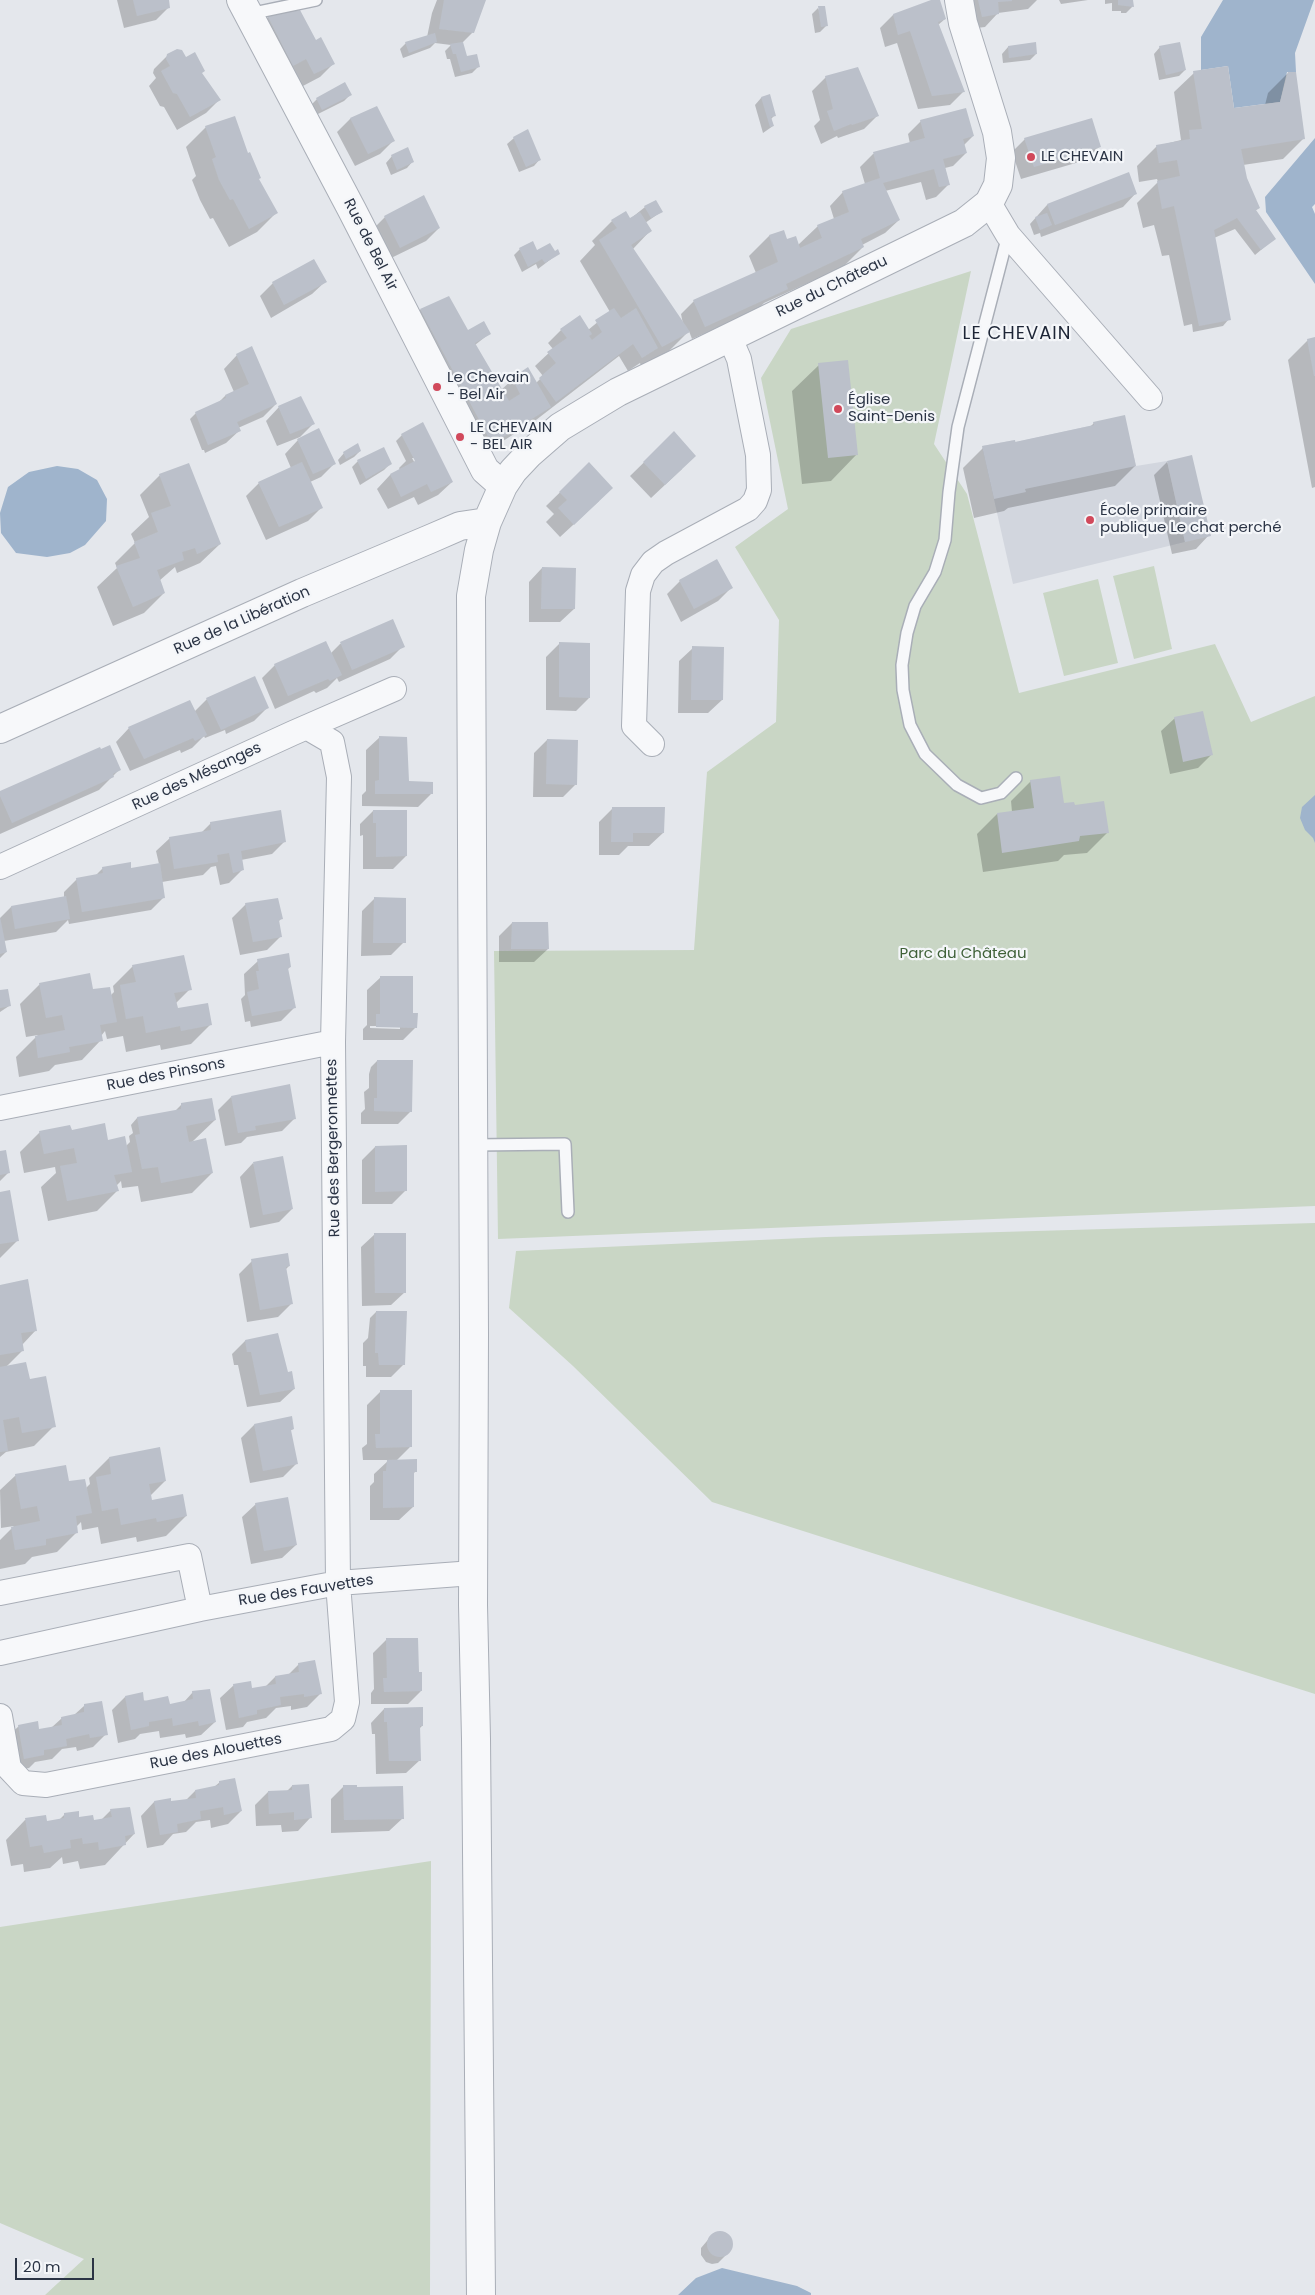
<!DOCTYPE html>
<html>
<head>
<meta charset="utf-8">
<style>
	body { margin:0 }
	#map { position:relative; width:1315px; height:2295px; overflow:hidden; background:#e4e7ec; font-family:Poppins,sans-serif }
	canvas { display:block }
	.scale { position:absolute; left:15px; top:2258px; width:79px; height:22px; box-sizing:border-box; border:2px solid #2b3445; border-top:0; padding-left:6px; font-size:15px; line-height:18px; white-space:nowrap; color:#2b3445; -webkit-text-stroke:4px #f4f6f9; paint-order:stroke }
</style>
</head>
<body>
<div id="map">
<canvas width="1315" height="2295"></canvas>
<div class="scale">20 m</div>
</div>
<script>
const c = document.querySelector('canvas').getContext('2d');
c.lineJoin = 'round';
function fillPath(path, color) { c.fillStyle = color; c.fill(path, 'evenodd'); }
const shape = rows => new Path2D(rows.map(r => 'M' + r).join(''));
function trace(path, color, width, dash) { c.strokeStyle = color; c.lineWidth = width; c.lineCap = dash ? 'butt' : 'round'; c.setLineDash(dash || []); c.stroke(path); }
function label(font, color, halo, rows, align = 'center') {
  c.font = font + ' Poppins,sans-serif'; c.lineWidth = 4.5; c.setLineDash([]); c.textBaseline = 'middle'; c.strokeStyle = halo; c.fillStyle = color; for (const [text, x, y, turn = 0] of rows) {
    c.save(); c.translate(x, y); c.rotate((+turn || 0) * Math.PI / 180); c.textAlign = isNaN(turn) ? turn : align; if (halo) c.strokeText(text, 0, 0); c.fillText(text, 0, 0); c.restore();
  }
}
const built = shape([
	[1093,422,1129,436,1136,466,1167,461,1185,542,1013,584,982,446,1015,440,1016,442,1094,425]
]);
const green = shape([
	[971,271,934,444,967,494,1019,693,1215,644,1251,722,1315,696,1315,1206,498,1239,494,951,694,950,707,772,776,722,779,620,735,547,788,509,761,378,791,329],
	[1154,566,1172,649,1134,659,1113,576],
	[1098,579,1118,663,1064,676,1043,593],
	[1315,1223,1315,1694,712,1502,573,1366,509,1308,516,1251,826,1237],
	[431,1861,430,2295,45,2295,84,2259,0,2223,0,1927]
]);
const water = shape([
	[1223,0,1314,0,1295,53,1296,72,1287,72,1280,102,1234,108,1228,66,1201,70,1201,37],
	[1315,138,1315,204,1312,207,1315,214,1315,284,1266,212,1265,197],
	[57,466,78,469,97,480,107,499,106,521,85,545,70,553,47,557,16,553,1,533,0,513,8,487,29,472],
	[1315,795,1315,843,1313,838,1305,830,1300,818,1302,807],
	[722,2268,797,2286,811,2293,811,2295,678,2295,696,2278]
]);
const shadow = shape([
	[117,0,167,0,169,7,156,20,124,28],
	[437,0,485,0,473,32,462,43,466,58,479,66,472,73,455,77,450,59,447,59,445,51,451,45,435,43,430,48,403,58,400,49,406,43,427,37,432,13],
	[935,0,939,0,945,19,938,25,963,92,950,105,918,109,897,43,885,47,880,28,893,15],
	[964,0,1037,0,1028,9,998,13,985,27,969,29],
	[1059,0,1088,0,1061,4],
	[1105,0,1132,0,1133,6,1126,13,1121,13,1121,11,1112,11,1112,3,1105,4],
	[818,8,826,26,820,32,815,33,812,14],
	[299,11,315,41,334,63,320,77,301,87,255,30,268,17],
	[1035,43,1036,54,1030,60,1003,63,1002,54,1008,47],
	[1160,47,1185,70,1179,76,1159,80,1154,54],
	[168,55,185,59,201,73,219,100,206,113,177,130,164,107,160,106,149,86,156,78,153,73,154,69],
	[1194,73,1233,109,1265,105,1268,93,1288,73,1303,139,1283,159,1243,165,1246,179,1259,208,1255,211,1274,239,1255,255,1235,229,1214,238,1229,319,1223,326,1193,332,1192,324,1184,326,1169,255,1162,256,1154,225,1143,228,1137,203,1158,182,1157,179,1139,182,1137,166,1157,146,1181,140,1174,92],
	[826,77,877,116,864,129,838,138,837,136,821,144,814,126,820,120,812,91],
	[350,95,344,101,316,115,311,105,317,99],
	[769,95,775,115,771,119,773,126,763,133,755,105,761,98],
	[376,108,393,141,380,154,355,166,337,132,350,119],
	[921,121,973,136,964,145,966,153,953,166,945,168,949,184,936,197,926,200,921,182,885,191,899,220,885,233,862,245,863,247,843,267,764,303,757,310,692,339,689,331,669,351,641,366,640,363,628,371,619,356,536,420,478,457,407,323,420,310,448,298,467,332,489,334,475,345,501,390,513,379,536,383,543,376,535,366,553,349,548,343,561,330,588,330,610,312,580,261,595,245,592,241,612,221,630,219,645,207,661,212,645,223,650,231,633,249,683,324,681,314,694,301,756,273,749,256,769,236,783,231,787,240,798,245,818,226,834,219,830,206,843,192,865,184,860,167,873,154,910,144,908,134],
	[206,127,258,179,276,213,257,232,229,247,213,218,210,219,200,200,192,180,196,176,186,147],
	[514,138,540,159,534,166,519,172,507,144],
	[1025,139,1099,147,1086,160,1021,179,1012,152],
	[392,156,413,161,407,168,391,175,386,163],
	[1128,174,1136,193,1123,207,1041,237,1040,233,1034,235,1030,224,1047,205],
	[385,217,439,228,426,241,387,260,372,230],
	[520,249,537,252,559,253,538,269,536,264,522,272,514,255],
	[326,281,312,294,271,318,260,296,273,283],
	[1315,338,1315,487,1312,488,1288,360,1308,340],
	[237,355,276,404,263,417,238,428,240,430,226,443,205,453,204,450,202,450,190,419,196,413,217,404,225,396,234,392,224,369],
	[819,365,857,454,831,481,802,484,792,391],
	[279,407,313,424,300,437,277,446,266,421],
	[1094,423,1135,466,1115,486,1008,508,1004,511,974,518,963,468,983,448,1014,444,1090,427],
	[674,433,682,469,651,498,630,476],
	[402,435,452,482,438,495,418,505,414,497,388,509,377,489,390,475,400,470,399,468,406,461,396,441],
	[412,458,415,458,417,467],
	[298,440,334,464,321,477,310,482,321,508,308,521,266,540,246,496,259,483,291,468,285,454],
	[360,451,354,457,340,465,338,460,344,453],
	[358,461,390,464,384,470,360,485,352,467],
	[1167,462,1209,535,1196,549,1172,554,1154,475],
	[589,464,599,501,560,537,546,522,554,514,546,506],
	[160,475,220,544,200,563,177,573,175,567,159,581,164,593,144,613,113,626,97,587,117,568,115,563,135,543,131,534,149,517,140,495],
	[542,568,574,609,560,622,529,622,529,582],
	[680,581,731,588,718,601,681,622,667,594],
	[392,620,403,646,390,659,339,682,337,678,327,688,316,693,314,691,275,709,262,678,275,665,330,654,340,644],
	[560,643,589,698,576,711,546,710,546,657],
	[693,648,722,700,708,713,678,713,679,661],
	[207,699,268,707,254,721,226,734,225,730,205,738,204,736,192,748,181,753,180,750,130,771,116,742,129,728,194,712],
	[1175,718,1211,755,1198,768,1170,774,1161,731],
	[380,737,408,783,431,794,418,807,362,806,362,795,366,791,366,750],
	[547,740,576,784,563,797,533,797,534,753],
	[120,769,99,790,0,834,0,793],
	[1031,781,1063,805,1073,807,1107,833,1087,853,1064,855,1058,861,983,872,977,834,997,814,1012,812,1011,801],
	[612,809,663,833,649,846,628,846,619,855,599,855,599,822],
	[373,811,406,856,393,869,363,869,363,835,360,836,360,824],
	[211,823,285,841,272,854,241,860,242,870,229,883,220,885,216,866,211,867,203,875,162,882,164,897,151,910,69,924,68,920,56,932,4,941,6,952,0,958,0,918,11,907,64,897,64,892,77,879,95,876,103,868,130,870,159,864,156,851,170,838,201,833],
	[375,898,404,942,391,955,361,956,362,911],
	[246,904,281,919,278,922,281,936,267,950,240,955,232,918],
	[512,923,548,949,534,962,499,962,499,936],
	[258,961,290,967,287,970,294,1008,281,1021,251,1027,250,1021,245,1022,241,999,245,995,244,974],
	[133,966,190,989,175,1004,177,1009,211,1024,191,1044,161,1050,160,1045,126,1052,123,1036,107,1039,105,1031,101,1036,101,1040,82,1060,55,1065,49,1071,19,1077,16,1057,38,1035,26,1037,20,1004,40,984,92,991,110,996,114,992,113,986],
	[381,977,412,1015,416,1027,403,1040,363,1040,363,1029,367,1025,367,990],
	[370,1026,400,1026,400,1029,370,1028],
	[0,991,9,1006,0,1012],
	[377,1061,411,1111,398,1124,361,1124,361,1113,365,1109,364,1092,369,1088,369,1074,371,1067],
	[231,1097,295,1118,282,1131,247,1137,241,1143,225,1146,218,1110],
	[181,1105,215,1120,192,1142,212,1173,192,1193,141,1202,138,1186,122,1188,121,1181,116,1186,117,1191,97,1211,48,1221,41,1187,56,1173,55,1167,24,1173,20,1152,40,1132,71,1132,126,1146,130,1142,129,1136,133,1133,131,1125,137,1118,175,1111],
	[375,1147,406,1190,392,1204,362,1204,362,1160],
	[0,1152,9,1172,0,1181],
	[253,1163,292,1209,279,1222,250,1228,240,1177],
	[0,1193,18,1240,0,1258],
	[375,1234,405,1292,391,1305,362,1306,361,1247],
	[252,1261,289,1266,286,1269,291,1304,278,1317,247,1322,239,1274],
	[0,1286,36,1330,22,1345,23,1350,6,1367,29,1380,54,1426,34,1446,6,1452,0,1457],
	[376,1312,404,1364,391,1377,366,1377,366,1366,363,1366,363,1343,368,1338,370,1318],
	[277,1335,287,1374,294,1389,280,1402,247,1407,238,1365,234,1365,232,1354,245,1341],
	[380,1392,411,1446,396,1461,416,1471,412,1475,413,1507,399,1520,370,1520,370,1486,374,1482,374,1474,389,1460,363,1460,362,1448,367,1444,367,1405],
	[291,1418,293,1429,290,1431,296,1464,283,1477,250,1483,241,1438,254,1425],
	[109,1458,165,1481,150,1496,151,1501,186,1516,166,1536,137,1542,136,1537,101,1544,98,1527,82,1530,81,1522,76,1527,77,1532,57,1552,32,1557,25,1564,0,1569,0,1540,14,1526,1,1528,0,1490,16,1475,68,1483,86,1488,90,1484,89,1478],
	[256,1504,296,1545,282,1558,251,1564,242,1517],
	[386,1640,418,1673,421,1691,408,1704,371,1704,371,1693,374,1689,373,1653],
	[299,1664,320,1694,307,1707,291,1710,291,1706,276,1708,266,1718,247,1722,243,1727,226,1730,220,1698,234,1685,251,1689,265,1687,275,1677,288,1675],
	[193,1692,215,1722,201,1735,186,1738,185,1734,160,1738,159,1731,140,1734,135,1739,118,1743,112,1710,125,1697,169,1705,183,1703],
	[84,1706,106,1734,93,1747,77,1751,76,1747,62,1749,52,1759,35,1762,29,1768,11,1771,5,1739,19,1726,38,1731,51,1728,62,1718,74,1715],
	[384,1709,422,1726,419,1729,420,1760,406,1773,376,1774,375,1734,372,1734,371,1723],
	[220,1782,241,1811,228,1824,211,1828,210,1820,196,1822,186,1832,173,1834,163,1845,147,1848,141,1816,154,1802,185,1801,195,1791,214,1787],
	[292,1786,311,1817,298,1831,282,1832,281,1825,256,1826,255,1805,268,1792,287,1791],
	[344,1786,403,1818,389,1831,331,1833,331,1799],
	[111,1810,134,1834,105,1865,80,1869,78,1861,63,1864,62,1857,50,1868,24,1872,23,1864,11,1866,6,1840,25,1820,46,1822,59,1820,65,1814,93,1822,101,1820],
	[721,2232,726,2233,732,2240,731,2250,718,2263,712,2264,706,2262,701,2255,701,2248,712,2235]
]);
const building = shape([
	[133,0,169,0,170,8,137,16],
	[444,0,486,0,474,33,439,29],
	[931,0,940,0,946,19,938,22,965,92,932,96,910,31,898,35,893,14],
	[978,0,1012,0,1012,1,998,2,999,14,982,17],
	[1118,0,1133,0,1134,7,1118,5],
	[818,6,825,6,828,26,821,27],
	[300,10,316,40,321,37,335,64,314,74,306,59,293,66,267,15],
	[435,33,437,42,409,53,405,42],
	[463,42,467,56,477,54,480,67,461,72,456,54,453,54,450,44],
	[1036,42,1037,54,1009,58,1008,46],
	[1180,42,1186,70,1166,75,1159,46],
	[177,49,182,50,186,57,195,52,205,71,202,73,221,100,190,117,177,94,173,93,161,71,170,66,166,59,167,54],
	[1228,66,1234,108,1280,102,1288,72,1296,72,1305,139,1241,149,1247,178,1260,208,1256,210,1276,239,1261,250,1237,218,1214,230,1231,320,1199,326,1174,206,1162,209,1157,181,1180,176,1177,160,1159,163,1156,145,1190,139,1189,130,1202,129,1193,71],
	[858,67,879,116,852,125,851,124,834,131,827,111,833,109,825,76],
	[345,82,352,95,322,110,316,98],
	[770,94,776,116,771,117,774,126,770,127,761,97],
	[377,106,395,141,368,154,350,118],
	[966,108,974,136,963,139,967,153,943,159,950,185,939,187,934,169,883,183,900,220,861,239,864,247,786,284,788,289,705,327,693,300,778,262,769,235,784,230,787,239,796,236,800,248,822,238,817,225,849,212,842,191,880,178,873,152,925,138,920,120],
	[235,116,248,153,250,152,261,178,259,179,278,213,249,229,233,199,230,200,219,180,212,159,216,157,205,126],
	[1092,118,1101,147,1034,167,1024,138],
	[528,129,541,160,526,167,513,137],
	[408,147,414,162,397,170,391,155],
	[1129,172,1137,194,1055,225,1047,204],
	[424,195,440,228,400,248,384,216],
	[656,200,663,212,651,218,644,206],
	[626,211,630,218,640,212,652,231,631,245,690,332,662,347,599,240,617,228,611,220],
	[1047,213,1052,225,1040,230,1035,217],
	[533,241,537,250,550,243,555,251,558,249,560,254,545,263,542,259,528,267,519,248],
	[314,259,327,282,284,305,272,282],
	[449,296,468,330,484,321,491,334,475,343,509,401,520,394,512,378,528,367,551,407,492,444,420,309],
	[614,308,621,318,636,308,658,348,642,358,633,344,556,402,539,378,556,363,547,352,567,338,560,329,580,315,592,334,589,336,592,340,602,332,595,320],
	[1315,337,1315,376,1314,376,1307,339],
	[252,346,277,404,237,422,241,431,208,445,195,412,226,398,225,395,249,384,236,354],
	[848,360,858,455,828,458,818,363],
	[301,396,315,424,290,434,278,406],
	[1125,415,1136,466,1025,489,1026,492,994,499,982,446,1015,440,1015,442,1094,425,1093,422],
	[423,422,453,482,431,492,427,484,401,497,390,474,415,461,401,434],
	[319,428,336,464,313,474,297,439],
	[674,431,696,456,665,485,643,462],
	[358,443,361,451,346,459,343,452],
	[384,447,392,464,366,479,357,460],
	[1192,455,1211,536,1185,542,1167,461],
	[302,462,323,508,279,527,258,482],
	[589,462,613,488,574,525,558,508,567,500,559,492],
	[189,463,221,544,197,554,195,548,182,552,184,560,157,570,165,593,133,607,116,566,140,558,134,542,158,532,151,513,171,506,159,474],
	[717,559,733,588,694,609,679,580],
	[542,567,576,568,575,609,541,609],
	[393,619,405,647,352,670,340,642],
	[326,641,342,675,330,681,328,679,288,696,274,664],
	[559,642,590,643,590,698,559,697],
	[692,646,724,647,723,700,691,700],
	[255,676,269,708,221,730,206,698],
	[190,700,207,735,195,741,193,738,144,759,128,727],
	[1203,711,1213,755,1183,762,1174,717],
	[379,736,407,737,409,781,433,782,433,794,375,794,375,781,379,780],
	[547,739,578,740,577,785,546,784],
	[110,745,121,770,113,774,114,777,12,823,0,796,0,791,100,747,101,749],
	[1060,776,1064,803,1074,802,1075,805,1104,801,1109,833,1080,836,1079,841,1002,853,997,813,1034,808,1030,780],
	[612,807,665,807,664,833,633,833,633,842,611,842],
	[281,810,286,842,241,851,244,870,233,873,229,853,217,855,218,862,174,869,169,837,211,830,210,822],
	[373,810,407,810,407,856,376,857,376,823,373,823],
	[131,862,131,868,160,863,165,898,82,912,76,878,103,873,102,867],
	[66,896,70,919,15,929,11,906],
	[374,897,406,898,406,943,373,943],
	[278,898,283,919,279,920,282,937,253,942,245,903],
	[0,917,7,952,0,954],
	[512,922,548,922,549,949,511,949],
	[289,953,291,967,288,968,296,1008,252,1016,247,992,259,989,256,971,259,971,257,959],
	[184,955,192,990,174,993,178,1008,208,1003,212,1025,181,1031,180,1026,146,1033,143,1016,126,1019,120,985,136,982,132,965],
	[90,973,93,989,110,987,117,1022,100,1025,103,1041,69,1047,70,1052,38,1058,35,1036,65,1030,62,1015,46,1018,39,983],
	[380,976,413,976,413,1013,418,1013,417,1028,376,1027,376,1014,380,1014],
	[8,989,11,1006,0,1008,0,990],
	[377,1060,413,1060,412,1112,374,1111,374,1098,377,1098],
	[290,1084,296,1119,255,1126,256,1130,238,1133,231,1096],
	[212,1098,216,1120,186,1126,189,1142,206,1138,213,1173,161,1183,158,1167,142,1169,135,1135,140,1134,137,1117,181,1109,181,1103],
	[105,1123,108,1140,125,1136,132,1172,114,1175,119,1191,67,1201,60,1166,77,1163,74,1148,44,1154,39,1131,70,1125,72,1130],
	[407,1145,407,1191,375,1192,375,1146],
	[6,1150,10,1173,0,1175,0,1151],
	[283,1156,293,1209,263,1215,253,1162],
	[10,1190,19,1241,0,1244,0,1192],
	[374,1233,406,1233,406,1293,375,1293],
	[288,1253,290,1266,286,1267,293,1304,260,1310,251,1259],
	[28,1279,37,1331,21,1333,24,1351,0,1355,0,1285],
	[376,1311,407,1311,405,1365,379,1365,378,1353,375,1353],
	[278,1333,288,1372,292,1371,295,1389,260,1395,251,1352,247,1352,245,1340],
	[26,1362,30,1379,46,1376,56,1427,22,1433,19,1417,3,1420,8,1451,0,1452,0,1367],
	[380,1390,412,1390,412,1447,376,1448,375,1434,380,1434],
	[292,1416,294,1429,291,1430,298,1464,263,1471,254,1424],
	[160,1447,166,1481,149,1484,152,1500,183,1494,187,1516,157,1522,156,1518,121,1525,118,1508,102,1511,96,1477,111,1474,109,1457],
	[417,1459,417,1472,414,1472,414,1507,383,1508,383,1471,386,1471,387,1460],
	[66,1465,69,1481,85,1479,92,1513,76,1516,78,1533,46,1539,46,1545,15,1550,11,1527,40,1521,37,1506,21,1509,15,1474],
	[288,1497,297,1545,264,1551,255,1503],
	[386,1638,418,1638,419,1672,422,1672,422,1691,384,1692,383,1678,387,1678],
	[315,1660,322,1694,304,1697,304,1694,280,1697,281,1705,257,1710,257,1714,239,1718,233,1684,251,1681,252,1688,276,1684,275,1676,299,1672,298,1663],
	[210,1689,216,1722,199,1726,198,1721,173,1726,172,1718,149,1722,149,1726,131,1730,125,1696,143,1692,144,1701,168,1696,170,1704,193,1699,192,1691],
	[102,1701,108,1735,90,1738,89,1734,66,1739,67,1746,44,1750,44,1755,24,1759,18,1725,38,1721,39,1729,62,1725,61,1717,84,1712,84,1704],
	[423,1707,423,1726,420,1726,421,1761,389,1761,387,1722,384,1722,384,1708],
	[235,1778,242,1811,224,1815,223,1807,200,1811,201,1819,177,1824,178,1832,160,1835,154,1801,171,1798,171,1801,196,1798,195,1790,219,1785,219,1781],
	[309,1784,312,1818,294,1820,294,1812,269,1814,268,1791,292,1790,292,1785],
	[343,1785,357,1785,357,1787,403,1786,404,1819,344,1820],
	[130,1807,135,1834,125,1836,126,1845,99,1850,98,1842,83,1844,82,1838,70,1840,71,1848,44,1853,42,1845,30,1847,25,1818,46,1815,47,1821,64,1818,64,1813,79,1811,79,1817,93,1815,94,1820,112,1817,110,1809],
	'707 2244a13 13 0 1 1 26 0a13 13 0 1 1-26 0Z'
]);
const service = shape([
	[249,14,316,0],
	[1008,235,958,427,949,492,945,540,935,572,915,606,907,633,902,665,903,690,910,725,925,754,957,785,981,798,1001,793,1016,778],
	[474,1145,565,1144,568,1212]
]);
const minor = shape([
	[989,203,1008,235,1150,398],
	[652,744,634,726,638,591,643,575,653,562,666,553,748,509,755,501,759,490,758,455,739,359,730,338],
	[0,867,293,733,394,689],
	[0,1108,333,1042],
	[0,1593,189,1556,200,1609],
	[0,1653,200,1609,338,1583,473,1573],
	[0,1716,9,1768,23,1783,46,1785,331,1729,343,1719,347,1702,338,1583,333,1042,339,777,332,742,308,728]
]);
const tertiary = shape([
	[241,0,352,210,485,470,503,486],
	[0,729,302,593,430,539,460,526,487,522],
	[481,2295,476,1739,473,1605,474,1335,471,596,479,550,487,522,503,486,513,471,529,454,560,427,618,392,964,223,989,203,998,185,1001,158,997,132,963,23,959,0]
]);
const markers = [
	[1031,157,5,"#d1495b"],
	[437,387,5,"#d1495b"],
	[838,409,5,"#d1495b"],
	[460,437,5,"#d1495b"],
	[1090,520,5,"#d1495b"]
];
const poiNames = [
	["LE CHEVAIN",1041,157],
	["Le Chevain",447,378],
	["- Bel Air",447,395],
	["Église",848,400],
	["Saint-Denis",848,417],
	["LE CHEVAIN",470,428],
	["- BEL AIR",470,445],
	["École primaire",1100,511],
	["publique Le chat perché",1100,528]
];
const streetNames = [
	["Rue de Bel Air",370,245,63],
	["Rue du Château",832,287,-26],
	["Rue de la Libération",242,621,-24],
	["Rue des Mésanges",197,777,-25],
	["Rue des Pinsons",166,1075,-11],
	["Rue des Bergeronnettes",334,1148,-91],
	["Rue des Fauvettes",306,1591,-9],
	["Rue des Alouettes",216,1752,-11]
];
const parkNames = [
	["Parc du Château",963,954]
];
const quarterNames = [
	["LE CHEVAIN",1017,334]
];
fillPath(built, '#d2d6de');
fillPath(green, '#c9d6c5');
fillPath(water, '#9fb4cc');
fillPath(shadow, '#0003');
fillPath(building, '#bbc0ca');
trace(service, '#a9aeb7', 14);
trace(minor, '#a9aeb7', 26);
trace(tertiary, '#a9aeb7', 30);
trace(service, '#f7f8fa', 11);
trace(minor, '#f7f8fa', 24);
trace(tertiary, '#f7f8fa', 28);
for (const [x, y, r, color] of markers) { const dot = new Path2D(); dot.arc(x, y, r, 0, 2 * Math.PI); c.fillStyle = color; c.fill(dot); trace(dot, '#f4f6f9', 2); }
label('15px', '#2b3445', '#f4f6f9', poiNames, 'left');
label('15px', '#2b3445', '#f4f6f9', streetNames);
label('15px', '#3f6138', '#f4f6f9', parkNames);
c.letterSpacing = '1px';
label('18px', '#1d2536', '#f4f6f9', quarterNames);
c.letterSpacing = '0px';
</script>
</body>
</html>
